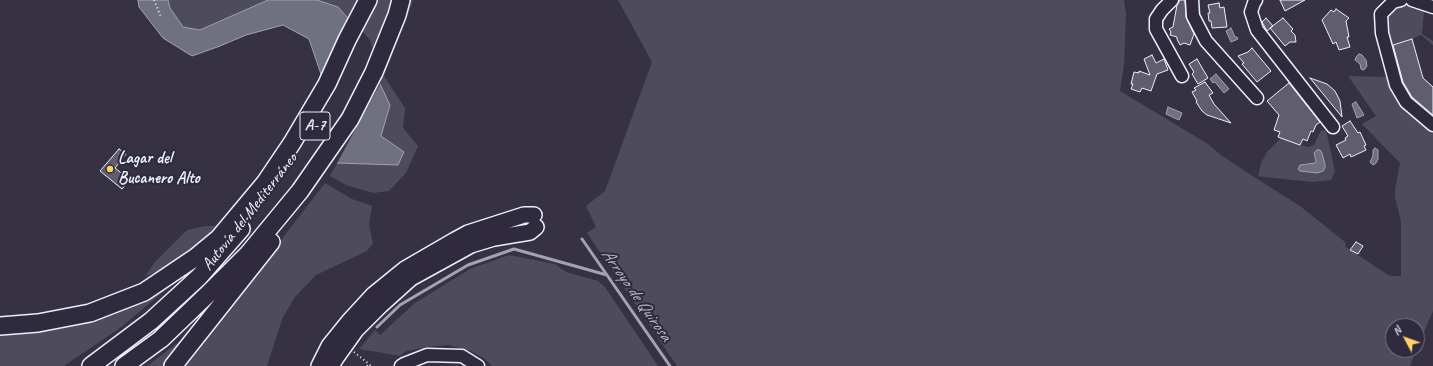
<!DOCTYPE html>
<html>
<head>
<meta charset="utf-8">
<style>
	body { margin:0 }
	#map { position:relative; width:1433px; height:366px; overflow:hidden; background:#363244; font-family:Caveat,sans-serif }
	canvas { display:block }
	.north { position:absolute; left:1385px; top:318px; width:40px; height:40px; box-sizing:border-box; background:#2f2a3d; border:1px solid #797a88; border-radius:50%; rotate:311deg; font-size:11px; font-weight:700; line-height:16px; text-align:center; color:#e8f1f8 }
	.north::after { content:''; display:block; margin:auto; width:14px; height:18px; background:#ffd166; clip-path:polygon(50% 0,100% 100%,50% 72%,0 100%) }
</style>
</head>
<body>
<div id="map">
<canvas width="1433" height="366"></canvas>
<div class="north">N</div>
</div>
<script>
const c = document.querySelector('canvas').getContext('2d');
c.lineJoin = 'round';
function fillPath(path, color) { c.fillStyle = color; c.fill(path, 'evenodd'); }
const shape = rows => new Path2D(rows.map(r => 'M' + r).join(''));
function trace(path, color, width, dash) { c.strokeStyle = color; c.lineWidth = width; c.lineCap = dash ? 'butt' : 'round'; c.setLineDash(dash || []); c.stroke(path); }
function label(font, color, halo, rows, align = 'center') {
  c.font = font + ' Caveat,sans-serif'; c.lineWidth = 4; c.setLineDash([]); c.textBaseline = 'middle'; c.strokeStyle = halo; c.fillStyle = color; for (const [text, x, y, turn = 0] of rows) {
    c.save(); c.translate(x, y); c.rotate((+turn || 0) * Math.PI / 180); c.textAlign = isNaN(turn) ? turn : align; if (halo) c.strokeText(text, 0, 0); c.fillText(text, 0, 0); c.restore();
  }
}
const green = shape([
	[168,0,268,0,200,30,183,27,170,8],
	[317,0,413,0,408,15,384,76,405,108,403,128,418,146,406,173,389,191,373,193,346,185,330,176,337,163,398,165,381,136,390,105,380,84,338,7],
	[618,0,1124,0,1126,14,1124,65,1120,91,1208,144,1221,155,1251,175,1300,206,1345,242,1346,247,1350,250,1390,276,1401,276,1401,221,1395,198,1395,190,1400,163,1362,124,1376,116,1348,76,1386,77,1393,94,1412,114,1433,133,1433,311,1417,348,1417,326,1393,326,1393,350,1416,350,1410,366,677,366,587,233,596,227,586,206,605,191,652,62],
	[1401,5,1409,6,1424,11,1422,34,1433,41,1433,45,1421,35,1410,40,1391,45,1386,26,1386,21,1388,14,1393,9],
	[1321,130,1326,131,1329,143,1335,172,1331,180,1313,182,1264,177,1258,176,1261,163,1267,152,1281,138,1308,147,1314,145],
	[1316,158,1323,171,1303,164,1315,163],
	[325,183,352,199,372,206,369,224,373,243,367,251,316,275,295,297,283,317,267,366,184,366],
	[205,226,222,226,166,267,145,277,154,263,187,230],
	[509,255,555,264,566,272,598,281,605,287,658,366,492,366,485,359,471,351,448,345,428,347,406,351,400,356,359,349,375,330,380,335,415,303,470,269],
	[166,285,169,287,120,328,64,366,0,366,0,333,74,325,127,306],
	[188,335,164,366,147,366]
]);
const water = shape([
	[138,0,168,0,170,8,183,27,200,30,268,0,317,0,338,7,368,41,380,84,390,105,381,136,404,152,398,165,337,163,323,125,322,77,309,39,283,25,246,35,220,46,192,56,163,38,139,7,138,0],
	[1231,28,1235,37,1237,37,1238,39,1231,42,1226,31,1231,28],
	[1359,54,1362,55,1366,60,1367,66,1364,70,1361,69,1360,64,1355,60,1356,57,1359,54],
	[1216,74,1229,89,1224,93,1215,82,1213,83,1210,79,1216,74],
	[1356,102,1364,115,1357,118,1352,104,1356,102],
	[1168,107,1182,113,1179,120,1166,114,1168,107],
	[1375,148,1378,150,1378,159,1376,163,1373,165,1370,162,1373,156,1373,150,1375,148],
	[1317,150,1320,150,1322,153,1325,165,1325,168,1323,171,1317,173,1300,171,1298,169,1300,165,1315,163,1316,161,1314,153,1317,150]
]);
const pier = shape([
	[350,17,370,40,381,82,336,165,321,126,320,80]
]);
const stream = shape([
	[582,239,670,366],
	[377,327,400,305,468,265,514,249,607,275]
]);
const building = shape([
	[1180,0,1185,0,1186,17,1194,34,1190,45,1184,43,1180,45,1177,39,1177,37,1170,35,1171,32,1169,29,1173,27,1177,5,1180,0],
	[1280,0,1305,0,1285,11,1280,0],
	[1219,3,1220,8,1224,7,1227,27,1212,28,1211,21,1209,21,1208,13,1210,13,1208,5,1219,3],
	[1336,9,1349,18,1346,21,1349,37,1347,37,1350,47,1339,50,1336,42,1333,44,1322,20,1331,10,1334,12,1336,9],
	[1266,18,1273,26,1267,31,1262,22,1266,18],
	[1283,18,1293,29,1291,31,1295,35,1296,42,1290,42,1285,46,1270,28,1283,18],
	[1412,39,1423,78,1433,87,1433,115,1412,97,1403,82,1393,45,1412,39],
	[1252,48,1271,71,1257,82,1242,64,1244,63,1238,56,1248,52,1252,48],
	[1152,55,1156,63,1164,59,1168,70,1157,74,1151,91,1142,88,1140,92,1131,89,1133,84,1131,84,1134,72,1139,73,1139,71,1150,75,1144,59,1152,55],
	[1197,59,1208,78,1198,84,1192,74,1194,72,1189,64,1197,59],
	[1310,78,1327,84,1335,91,1340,101,1342,117,1310,78],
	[1205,82,1213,93,1209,95,1214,104,1231,123,1207,115,1202,111,1196,102,1197,101,1192,92,1196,90,1194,88,1205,82],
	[1289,83,1320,122,1316,125,1313,132,1311,131,1307,141,1303,139,1300,145,1278,137,1280,132,1274,130,1279,115,1267,101,1289,83],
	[1350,121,1358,133,1360,132,1366,145,1364,146,1366,150,1351,157,1350,154,1343,158,1336,145,1346,140,1345,138,1348,136,1342,126,1350,121],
	[119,149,126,154,115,168,130,180,122,189,100,171,119,149],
	[1356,242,1363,246,1358,254,1350,250,1356,242]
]);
const path = shape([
	[154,0,161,17],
	[354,352,369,364],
	[367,366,369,364,371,366]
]);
const minor = shape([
	[1172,0,1162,10,1156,19,1156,29,1182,76],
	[1192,0,1193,16,1206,41,1257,98],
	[1256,0,1254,3,1251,12,1257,30,1333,127],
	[1401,0,1393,2,1381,14,1382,33,1396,85,1406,102,1433,125],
	[1412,0,1433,7],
	[401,366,404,364,427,355,462,356,478,366]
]);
const major = shape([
	[319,366,329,346,350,320,373,295,405,269,455,240,468,233,524,215,534,215],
	[331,366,336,358,356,330,381,305,411,278,471,245,494,238,530,232,536,227]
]);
const highway = shape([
	[0,326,38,323,90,313,144,292,196,257,219,238,265,183,292,143,327,84,347,40,368,0],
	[91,366,151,321,199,277,241,229],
	[124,366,161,339,209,293,248,254,300,191,350,119,374,72,397,15,401,0],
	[173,366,271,242]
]);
const markers = [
	[110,169,4,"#ffd166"]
];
const shields = [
	[315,126,30]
];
const shieldNames = [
	["A-7",315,126]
];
const poiNames = [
	["Lagar del",118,159],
	["Bucanero Alto",118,179]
];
const streetNames = [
	["Autovía del Mediterráneo",250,212,-52]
];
const waterNames = [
	["Arroyo de Quirosa",636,295,55]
];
fillPath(green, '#4d4b5c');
fillPath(water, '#70717f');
trace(water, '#a0a4af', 1);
fillPath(pier, '#363244');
trace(stream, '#a0a4af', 3);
fillPath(building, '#605e6e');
trace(building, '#e8f1f8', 1);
trace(minor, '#e8f1f8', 15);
trace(major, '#e8f1f8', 18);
trace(highway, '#e8f1f8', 20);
trace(path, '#e8f1f8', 2, [1, 3]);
trace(minor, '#2f2a3d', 12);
trace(major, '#2f2a3d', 15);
trace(highway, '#2f2a3d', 17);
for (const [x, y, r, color] of markers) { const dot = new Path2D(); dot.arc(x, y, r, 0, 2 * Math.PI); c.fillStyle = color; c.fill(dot); trace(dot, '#2f2a3d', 1.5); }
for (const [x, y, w] of shields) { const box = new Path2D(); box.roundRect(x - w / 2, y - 14, w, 28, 3); c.fillStyle = '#2f2a3d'; c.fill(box); trace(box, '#e8f1f8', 1); }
label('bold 16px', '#e8f1f8', null, shieldNames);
label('bold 17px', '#e8f1f8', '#2f2a3d', poiNames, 'left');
label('17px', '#e8f1f8', '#2f2a3d', streetNames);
label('italic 18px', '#b2b7c2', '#2f2a3d', waterNames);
</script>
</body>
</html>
